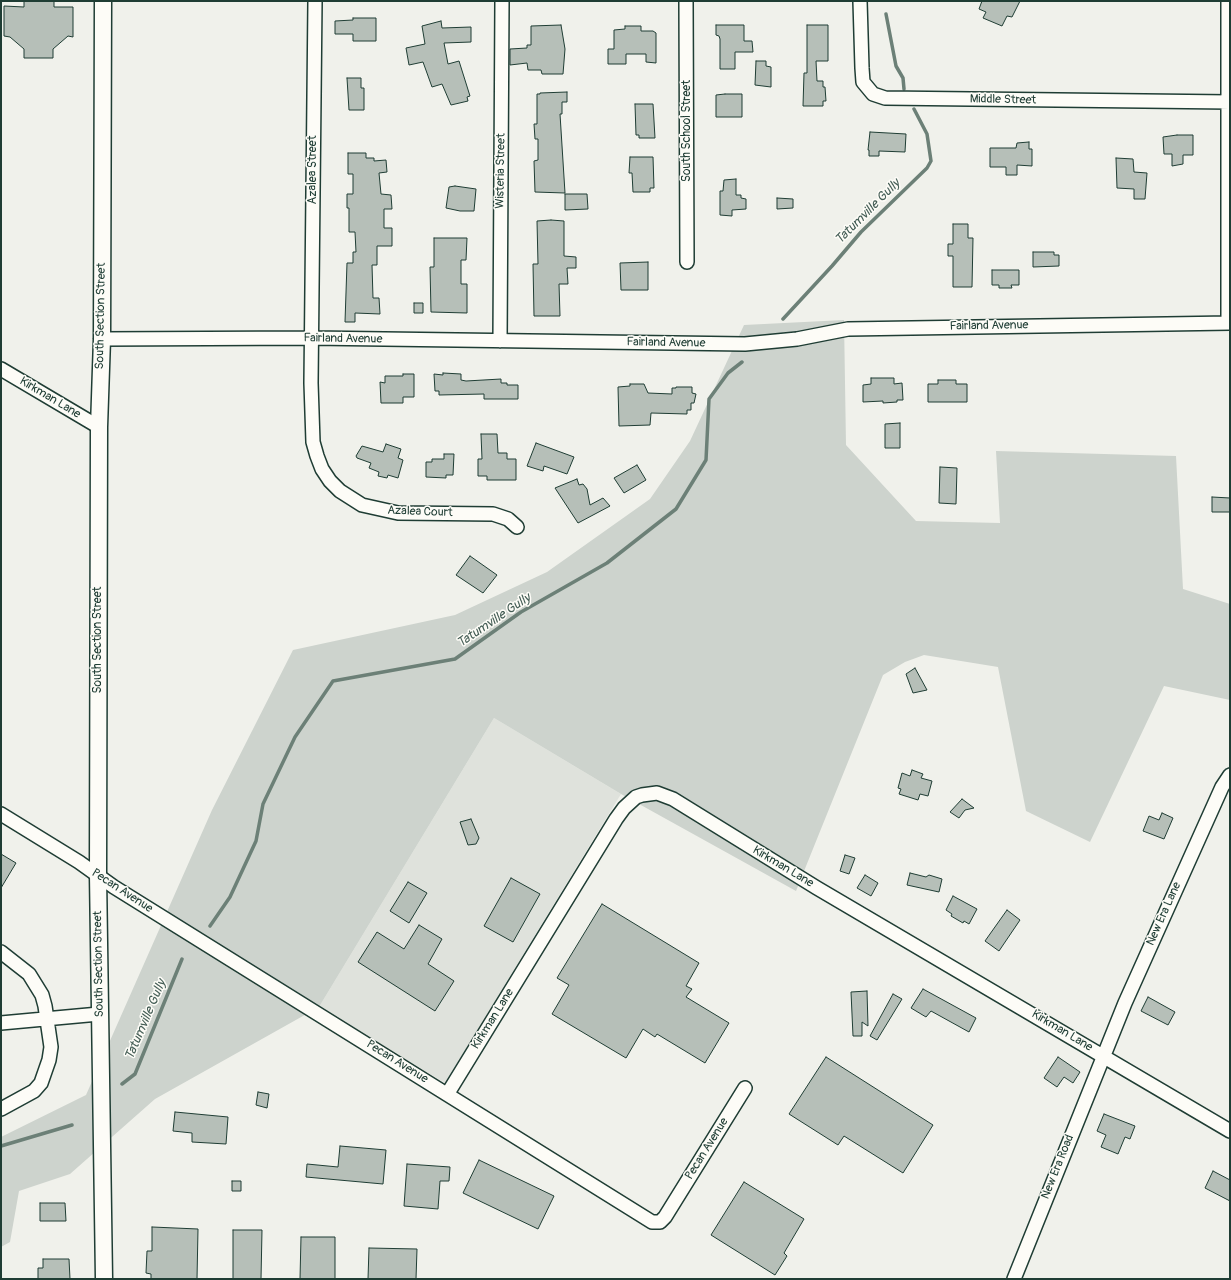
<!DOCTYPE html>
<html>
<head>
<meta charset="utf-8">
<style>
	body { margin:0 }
	#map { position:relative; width:1231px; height:1280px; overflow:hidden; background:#f0f1eb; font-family:Pangolin,sans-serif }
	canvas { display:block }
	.frame { position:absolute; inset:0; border:2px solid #1f3d34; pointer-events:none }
</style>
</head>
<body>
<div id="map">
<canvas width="1231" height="1280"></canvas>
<div class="frame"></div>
</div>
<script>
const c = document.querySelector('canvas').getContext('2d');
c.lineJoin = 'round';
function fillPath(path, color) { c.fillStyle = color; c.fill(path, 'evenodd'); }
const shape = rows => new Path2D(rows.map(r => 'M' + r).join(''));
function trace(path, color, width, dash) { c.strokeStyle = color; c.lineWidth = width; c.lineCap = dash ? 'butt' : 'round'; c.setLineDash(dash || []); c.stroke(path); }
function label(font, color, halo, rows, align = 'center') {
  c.font = font + ' Pangolin,sans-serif'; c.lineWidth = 3; c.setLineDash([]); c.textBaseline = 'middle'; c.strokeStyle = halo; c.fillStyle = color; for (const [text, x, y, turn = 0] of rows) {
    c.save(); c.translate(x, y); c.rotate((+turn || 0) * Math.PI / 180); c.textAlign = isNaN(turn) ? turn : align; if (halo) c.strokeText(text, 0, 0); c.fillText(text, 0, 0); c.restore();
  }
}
const built = shape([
	[494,718,621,794,445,1083,319,1007]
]);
const green = shape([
	[844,320,846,445,916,521,1000,523,996,451,1176,456,1183,589,1230,604,1230,700,1164,686,1090,842,1026,811,998,667,924,655,905,662,883,675,796,891,621,794,494,718,319,1007,155,1099,70,1174,19,1191,10,1242,1,1247,1,1137,86,1095,212,810,293,650,455,615,547,572,650,499,690,441,744,325]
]);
const stream = shape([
	[886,14,896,66,903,78,904,89],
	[783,319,832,266,861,232,927,168,931,161,927,134,914,109],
	[210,926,230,897,256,841,263,804,295,737,333,681,455,659,521,612,607,563,676,509,706,460,709,399,728,373,742,362],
	[122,1084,135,1074,182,959],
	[1,1146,72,1125]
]);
const building = shape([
	[24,1,54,1,54,7,73,7,73,37,68,36,53,49,53,58,24,58,24,49,10,37,4,36,4,6,24,7,24,1],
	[982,1,1020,1,1012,17,1007,16,1002,26,983,18,986,12,979,9,982,1],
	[353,18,376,18,376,41,353,41,353,34,335,34,335,21,353,20,353,18],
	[441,21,442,28,471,27,471,42,444,43,448,64,459,61,470,96,467,97,468,101,451,105,442,84,432,87,423,62,409,65,406,48,425,44,422,26,441,21],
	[561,25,565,49,563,74,542,74,541,70,528,70,527,63,510,65,510,49,527,48,527,45,531,45,531,26,561,25],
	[716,25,744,25,744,41,752,41,753,52,735,52,735,69,720,69,720,39,719,36,716,35,716,25],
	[807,25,828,25,828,61,816,61,817,81,823,81,823,87,825,87,826,101,823,101,823,106,803,106,804,73,807,73,807,25],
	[625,26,641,26,641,31,653,31,656,33,656,63,646,62,646,54,626,54,626,64,608,64,608,49,614,49,614,30,625,29,625,26],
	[756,61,766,61,766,66,771,67,771,87,755,85,756,61],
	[347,78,361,78,361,88,364,88,364,110,349,110,347,78],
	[567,92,567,102,562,102,562,114,560,114,565,193,535,192,534,161,538,160,538,139,535,139,534,124,537,124,537,94,540,94,540,93,567,92],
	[725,94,742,94,742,117,716,117,716,95,725,94],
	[635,104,653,104,655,138,639,138,639,135,636,135,635,104],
	[870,132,906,134,905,152,879,151,879,156,869,156,869,150,868,150,870,132],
	[1177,135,1193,135,1193,155,1183,155,1183,164,1172,166,1172,154,1164,154,1163,137,1177,135],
	[1029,142,1029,149,1032,149,1032,166,1017,165,1017,175,1006,175,1006,167,990,167,990,148,1016,148,1017,143,1029,142],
	[348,153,366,153,366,158,374,158,374,161,386,160,387,172,379,173,381,194,391,195,392,209,384,209,384,228,392,228,392,246,377,246,377,265,372,265,373,298,379,298,380,314,355,313,355,322,345,322,347,263,353,263,353,252,356,252,355,232,349,232,349,208,347,208,347,194,353,194,353,174,348,174,348,153],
	[630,157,653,157,654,188,650,188,650,192,633,192,632,173,629,173,630,157],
	[1116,158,1133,159,1134,172,1147,173,1145,199,1134,199,1134,189,1117,188,1116,158],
	[736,179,736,195,741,195,741,198,746,199,746,209,732,210,732,216,720,215,720,191,723,191,724,180,736,179],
	[455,186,476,189,474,211,460,211,446,208,449,187,455,186],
	[565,194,587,194,588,209,565,210,565,194],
	[777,198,793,199,793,208,777,209,777,198],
	[551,220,564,221,564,256,576,257,576,268,567,268,568,284,559,284,560,316,534,316,533,264,538,264,537,221,551,220],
	[953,224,968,224,968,238,973,238,972,287,953,287,953,256,948,256,948,244,953,244,953,224],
	[434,238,467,238,466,260,461,260,461,284,467,284,467,313,431,312,430,267,434,267,434,238],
	[1033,252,1054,252,1054,255,1059,255,1059,266,1033,267,1033,252],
	[648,262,648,290,621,290,620,263,648,262],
	[992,270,1019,270,1019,285,1011,285,1012,288,999,288,999,285,992,285,992,270],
	[414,303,423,303,423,313,414,313,414,303],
	[443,373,461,374,461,380,466,381,501,379,501,383,507,383,507,385,518,385,518,399,484,399,484,394,439,395,439,391,435,391,434,374,443,375,443,373],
	[403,374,414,374,414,397,403,397,403,403,381,403,380,382,385,383,385,376,403,376,403,374],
	[871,378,894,378,894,384,902,383,903,400,897,400,897,402,883,403,883,401,863,402,863,385,871,384,871,378],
	[938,380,956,380,956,384,967,384,967,402,928,402,928,384,938,384,938,380],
	[630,384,644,384,648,393,672,394,672,388,676,388,676,387,692,387,692,393,696,394,694,403,691,403,691,410,687,410,687,414,651,413,650,425,619,426,618,387,630,386,630,384],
	[900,423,900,448,885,448,885,424,900,423],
	[481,434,497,434,498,453,507,453,507,459,516,459,516,480,487,480,487,476,478,476,478,459,482,459,481,434],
	[536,443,574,457,567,474,544,466,543,471,527,466,536,443],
	[386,444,401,449,398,458,403,460,398,478,388,475,387,478,378,476,379,472,369,468,371,463,357,458,356,456,362,446,383,452,386,444],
	[444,454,454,454,453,475,446,475,446,478,426,477,426,462,432,462,432,459,444,459,444,454],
	[637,465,646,480,624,493,614,478,637,465],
	[940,467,957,468,956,504,939,503,940,467],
	[577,479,579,485,583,484,587,489,590,505,603,498,610,506,578,523,555,488,577,479],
	[1212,497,1230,498,1230,512,1212,512,1212,497],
	[470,556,497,575,483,593,456,575,470,556],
	[915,668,927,690,913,693,906,674,915,668],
	[912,770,923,774,921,778,932,781,928,796,920,794,918,800,899,794,901,789,898,788,902,773,910,776,912,770],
	[962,799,974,808,965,810,959,818,950,812,962,799],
	[1162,813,1173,818,1164,839,1143,831,1149,816,1159,820,1162,813],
	[471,819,479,838,476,844,468,845,460,822,471,819],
	[1,854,16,863,1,888,1,854],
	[845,855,855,858,849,874,840,871,845,855],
	[910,873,926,877,929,875,942,879,939,892,907,885,910,873],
	[865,875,878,883,871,896,857,888,865,875],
	[511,878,540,894,513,942,484,926,511,878],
	[408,882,427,893,409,923,390,911,408,882],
	[953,896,977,909,969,924,964,921,963,923,951,916,952,914,946,910,953,896],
	[602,904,699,963,686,986,692,989,686,997,729,1023,705,1063,657,1034,655,1037,643,1029,626,1058,552,1014,569,985,557,978,602,904],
	[1007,910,1020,920,999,951,985,941,1007,910],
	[419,925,442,939,428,964,454,981,435,1011,358,962,377,932,404,949,419,925],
	[923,989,976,1018,969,1032,931,1011,926,1017,911,1008,923,989],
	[867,991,868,1026,862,1022,862,1036,853,1036,851,992,867,991],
	[893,994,902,999,877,1040,870,1036,893,994],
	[1148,997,1175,1012,1168,1025,1141,1011,1148,997],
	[826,1057,933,1125,903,1173,844,1136,838,1145,789,1114,826,1057],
	[1058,1057,1080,1072,1073,1083,1064,1077,1057,1087,1044,1078,1058,1057],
	[258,1092,269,1094,267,1108,256,1105,258,1092],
	[175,1112,228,1117,226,1144,192,1142,192,1133,173,1131,175,1112],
	[1104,1114,1135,1126,1130,1139,1125,1137,1118,1154,1101,1147,1106,1135,1097,1131,1104,1114],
	[340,1146,386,1150,383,1184,306,1177,307,1164,338,1167,340,1146],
	[479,1160,554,1196,538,1229,463,1193,479,1160],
	[407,1164,450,1167,449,1181,440,1181,438,1209,404,1206,407,1164],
	[1213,1171,1230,1180,1230,1201,1205,1188,1213,1171],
	[232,1181,241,1181,241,1191,232,1191,232,1181],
	[744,1182,804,1219,784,1253,787,1256,775,1275,711,1235,744,1182],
	[40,1203,65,1203,66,1221,40,1221,40,1203],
	[152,1227,198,1229,197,1279,151,1279,151,1274,146,1273,147,1251,152,1251,152,1227],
	[233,1230,262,1230,261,1279,233,1279,233,1230],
	[301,1237,335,1237,335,1279,300,1279,301,1237],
	[369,1248,417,1249,416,1279,368,1279,369,1248],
	[43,1259,69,1259,70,1279,38,1279,38,1268,43,1268,43,1259]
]);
const minor = shape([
	[315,1,311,383,313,442,317,456,322,469,330,481,340,491,362,505,398,513,493,514,508,519,517,527],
	[686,1,687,262],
	[860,1,862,68,863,82,873,94,885,98,1230,102],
	[1228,1,1228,323],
	[102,339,312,338,745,344,797,339,848,329,1230,323],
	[500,341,502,1],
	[1,369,99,427],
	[1,814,79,862,114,887,652,1222,660,1222,665,1217,745,1088],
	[1,952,29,974,42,995,45,1006,51,1047,49,1060,41,1083,34,1091,1,1109],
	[1,1023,99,1014],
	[448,1093,616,819,624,808,636,797,642,795,657,793,673,799,817,888,1230,1131],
	[1014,1279,1125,1003,1222,787,1230,775]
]);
const tertiary = shape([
	[103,1,102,339,99,427,98,875,104,1279]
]);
const streetNames = [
	["Middle Street",1003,100,1],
	["South School Street",687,131,-90],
	["Azalea Street",313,170,-90],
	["Wisteria Street",501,171,-89],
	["South Section Street",101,316,-89],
	["Fairland Avenue",989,326,-1],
	["Fairland Avenue",343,339,1],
	["Fairland Avenue",666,343,1],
	["Kirkman Lane",50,398,31],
	["Azalea Court",420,512,2],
	["South Section Street",98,640,-90],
	["Kirkman Lane",783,867,31],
	["Pecan Avenue",122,891,33],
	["New Era Lane",1164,914,-66],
	["South Section Street",99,964,-91],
	["Kirkman Lane",493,1019,-58],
	["Kirkman Lane",1062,1031,31],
	["Pecan Avenue",397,1062,32],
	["Pecan Avenue",707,1149,-58],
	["New Era Road",1058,1167,-68]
];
const waterNames = [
	["Tatumville Gully",868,212,-45],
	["Tatumville Gully",494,621,-34],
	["Tatumville Gully",146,1020,-67]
];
fillPath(built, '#dfe2dc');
fillPath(green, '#cdd3cd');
trace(stream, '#6c8077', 3.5);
fillPath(building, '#b6bfb8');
trace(building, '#1f3d34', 1);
trace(minor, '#1f3d34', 16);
trace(tertiary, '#1f3d34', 19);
trace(minor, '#fdfcf7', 13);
trace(tertiary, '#fdfcf7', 16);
label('12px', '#1f3d34', '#fdfcf7', streetNames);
label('italic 13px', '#455e56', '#fdfcf7', waterNames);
</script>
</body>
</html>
